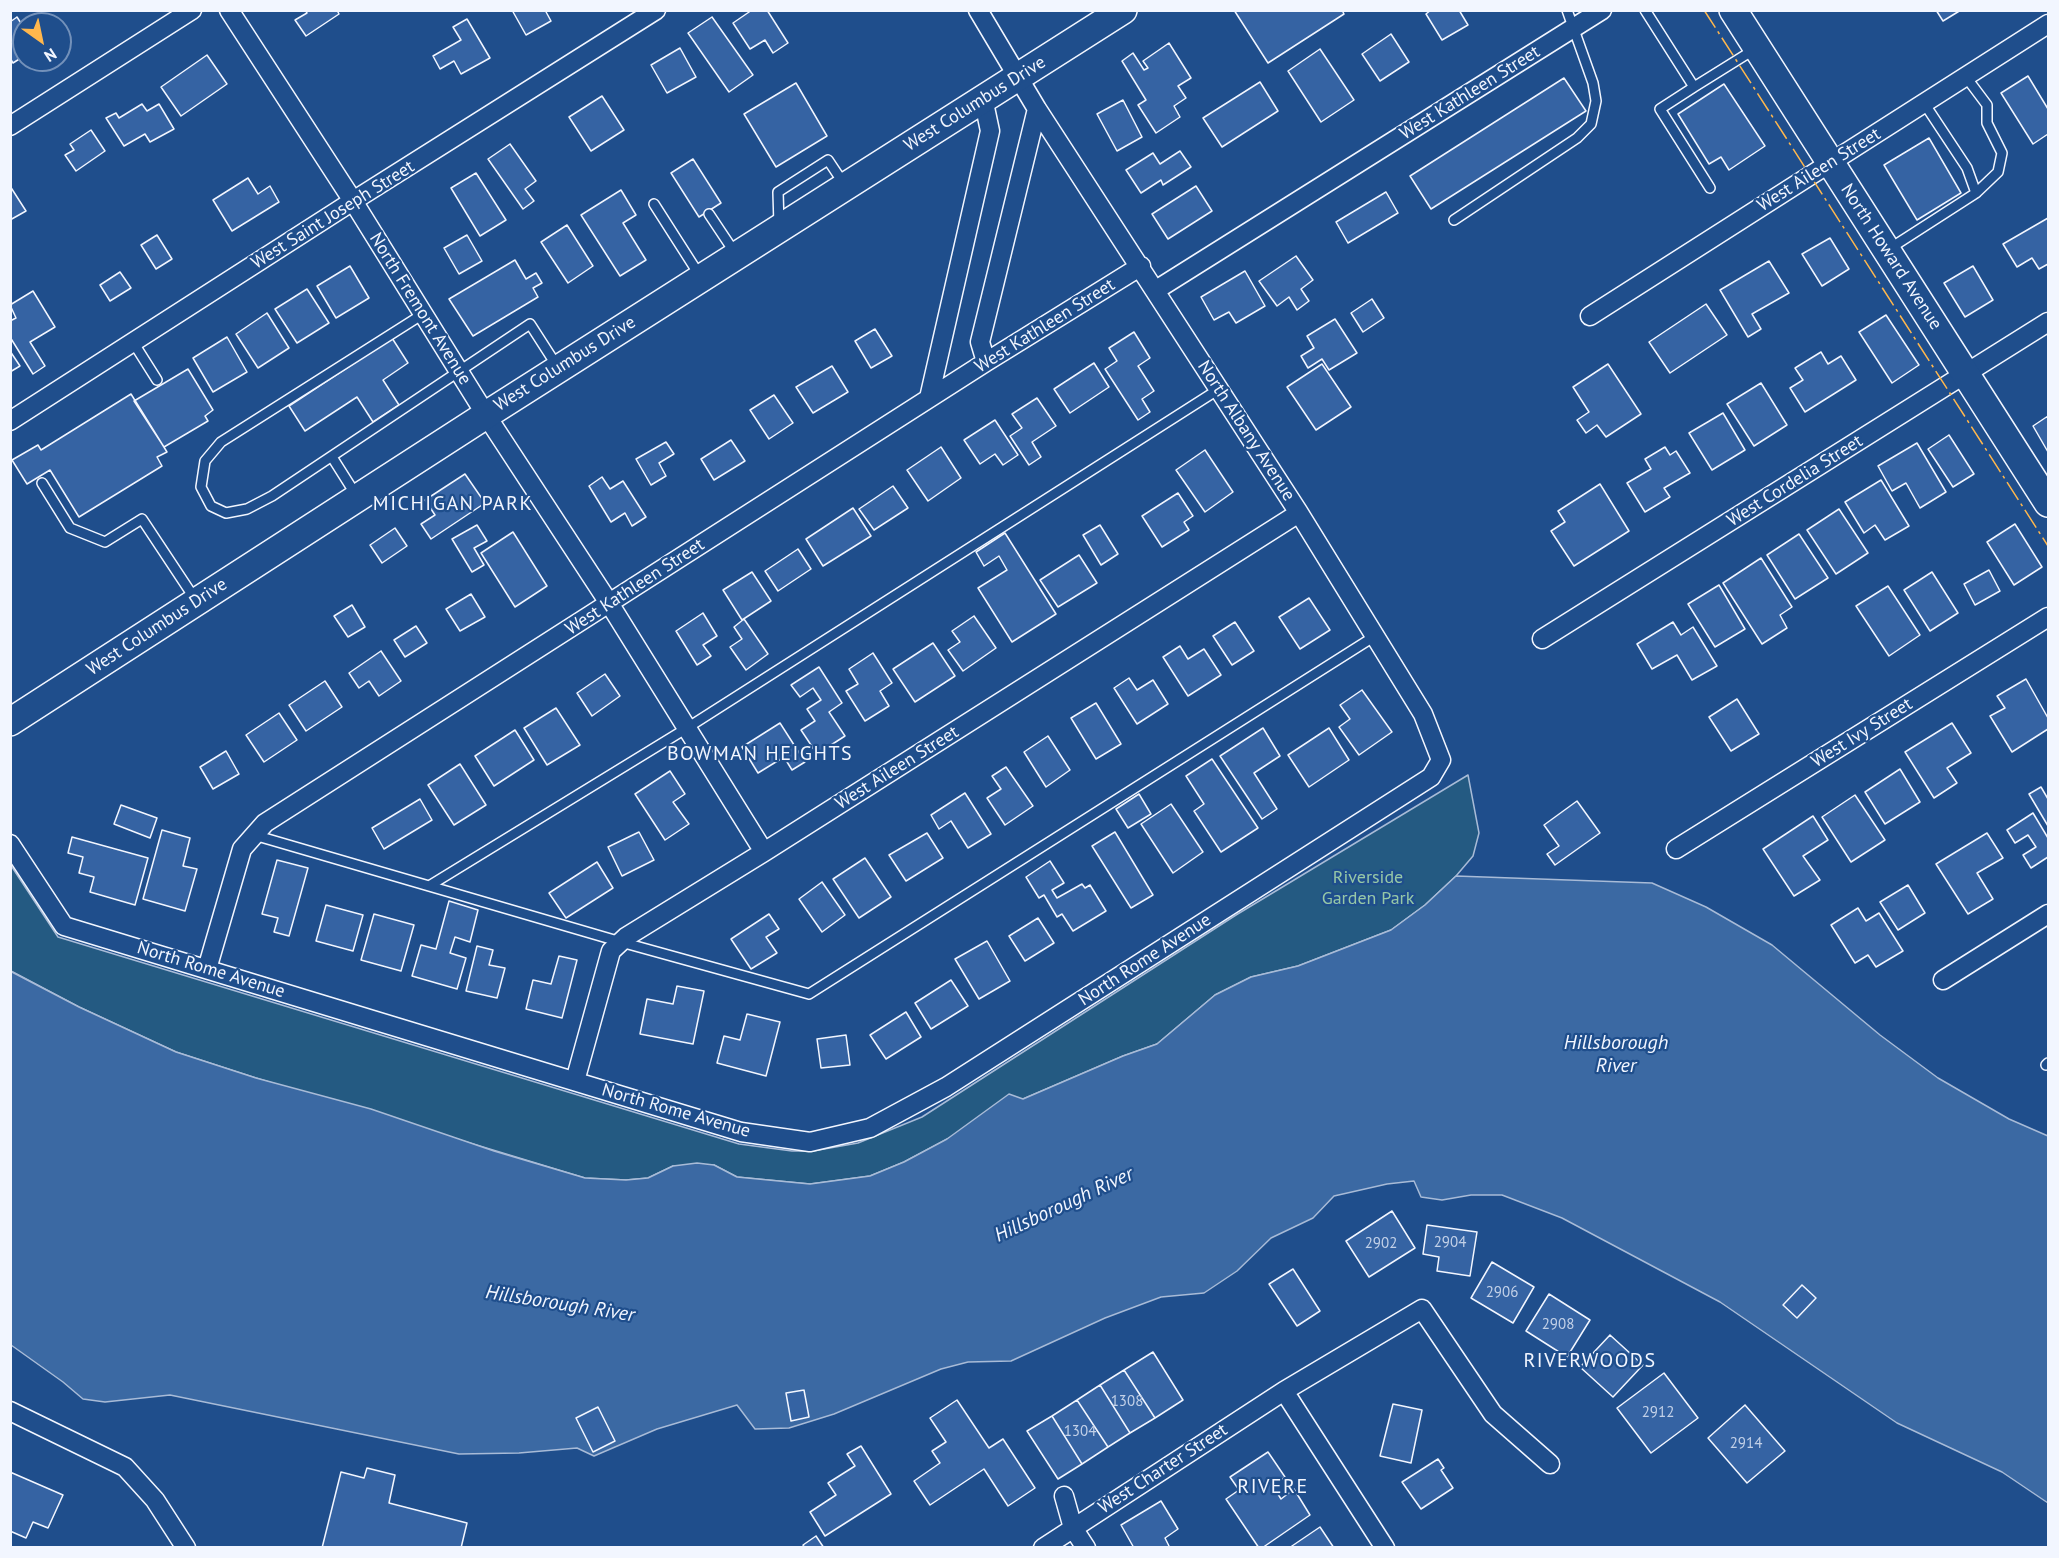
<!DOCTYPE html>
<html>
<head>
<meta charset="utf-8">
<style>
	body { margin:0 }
	#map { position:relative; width:2059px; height:1558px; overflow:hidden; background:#1f4e8c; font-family:"PT Sans",sans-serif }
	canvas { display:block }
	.frame { position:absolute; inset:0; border:12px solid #f2f6ff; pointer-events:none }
	.north { position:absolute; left:12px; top:12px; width:60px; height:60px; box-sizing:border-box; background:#1f4e8c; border:2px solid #7391ba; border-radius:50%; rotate:147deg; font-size:16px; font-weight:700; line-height:24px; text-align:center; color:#f2f6ff }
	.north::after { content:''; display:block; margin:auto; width:21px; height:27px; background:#ffb74d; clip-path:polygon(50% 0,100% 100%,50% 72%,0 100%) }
</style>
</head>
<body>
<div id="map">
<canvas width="2059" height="1558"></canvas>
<div class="frame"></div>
<div class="north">N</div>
</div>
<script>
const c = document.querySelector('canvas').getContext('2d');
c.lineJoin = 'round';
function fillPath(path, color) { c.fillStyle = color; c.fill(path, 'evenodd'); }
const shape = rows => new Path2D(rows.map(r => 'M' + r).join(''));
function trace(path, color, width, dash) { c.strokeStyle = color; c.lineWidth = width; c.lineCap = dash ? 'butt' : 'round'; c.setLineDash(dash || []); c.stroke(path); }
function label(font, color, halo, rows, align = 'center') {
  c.font = font + ' "PT Sans",sans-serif'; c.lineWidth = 4.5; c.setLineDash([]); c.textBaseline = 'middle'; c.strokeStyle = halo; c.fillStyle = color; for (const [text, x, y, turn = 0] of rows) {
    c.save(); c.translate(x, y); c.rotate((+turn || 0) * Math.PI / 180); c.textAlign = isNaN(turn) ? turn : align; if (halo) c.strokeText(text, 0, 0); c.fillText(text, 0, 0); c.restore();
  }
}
const green = shape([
	[1468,775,1479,833,1473,856,1456,876,1425,905,1391,930,1298,966,1251,977,1215,995,1157,1044,1123,1056,1023,1099,904,1162,870,1176,810,1184,737,1177,714,1165,673,1166,648,1178,626,1180,585,1178,256,1078,176,1052,79,1007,11,971,10,864,58,937,739,1144,792,1151,813,1151,858,1143,922,1117,1236,915,1468,775]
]);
const water = shape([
	[1456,876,1652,883,1706,907,1772,945,1880,1035,1938,1078,2009,1119,2048,1136,2048,1503,2002,1472,1897,1423,1720,1302,1562,1218,1502,1195,1471,1195,1442,1200,1421,1197,1414,1181,1387,1184,1334,1196,1313,1218,1271,1238,1237,1271,1204,1293,1161,1297,1105,1318,1011,1361,968,1362,941,1369,834,1414,789,1428,755,1429,737,1405,657,1429,594,1456,577,1448,519,1453,459,1454,170,1395,105,1402,83,1399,63,1382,11,1345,10,971,79,1007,176,1052,256,1078,371,1109,494,1151,585,1178,626,1180,648,1178,673,1166,697,1163,714,1165,737,1177,810,1184,870,1176,904,1162,947,1139,1009,1094,1023,1099,1123,1056,1157,1044,1215,995,1251,977,1298,966,1391,930,1425,905,1456,876]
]);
const building = shape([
	[305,10,337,10,339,14,306,36,295,20,307,13,305,10],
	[512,10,545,10,551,21,526,35,512,10],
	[752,10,767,10,788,43,773,53,765,40,750,49,733,23,752,10],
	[1234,10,1342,10,1344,14,1268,63,1234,10],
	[1431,10,1459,10,1468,25,1442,40,1426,14,1431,10],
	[1936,10,1961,10,1943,21,1936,10],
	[17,17,24,28,24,56,13,63,10,58,10,22,17,17],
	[712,17,753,75,729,92,688,33,712,17],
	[467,19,490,58,461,74,454,61,440,69,433,56,461,40,453,27,467,19],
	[1391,34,1409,62,1380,81,1362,54,1391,34],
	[1169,43,1191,78,1178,86,1186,98,1174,106,1180,117,1156,133,1138,105,1146,100,1122,61,1133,53,1144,70,1148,68,1143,61,1169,43],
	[680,48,696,77,667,93,651,65,680,48],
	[1320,49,1354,100,1321,122,1288,71,1320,49],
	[207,55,227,84,181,116,161,87,207,55],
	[2028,76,2048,109,2048,134,2033,144,2001,93,2028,76],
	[1564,78,1586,111,1431,209,1410,176,1564,78],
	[1260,82,1278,111,1222,147,1203,118,1260,82],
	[796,83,827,136,776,167,744,114,796,83],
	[1724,84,1765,146,1729,170,1721,157,1709,164,1678,114,1724,84],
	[602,96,624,130,591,151,569,117,602,96],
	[1123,100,1142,137,1117,151,1097,114,1123,100],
	[142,104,147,111,159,104,174,129,150,142,145,134,124,146,106,118,116,113,119,118,142,104],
	[91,130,105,151,76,171,65,155,74,150,70,144,91,130],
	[1929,138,1961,193,1917,220,1884,165,1929,138],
	[510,144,536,181,525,189,534,201,523,209,488,159,510,144],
	[1180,151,1191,167,1163,185,1161,180,1141,193,1126,170,1153,153,1160,164,1180,151],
	[693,159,721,203,699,217,671,173,693,159],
	[476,173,506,220,480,236,451,188,476,173],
	[248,178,258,194,270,186,279,202,232,231,213,200,248,178],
	[10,186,26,211,10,220,10,186],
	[1196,186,1212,211,1168,239,1152,214,1196,186],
	[621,190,636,215,623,223,646,260,620,276,581,215,621,190],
	[1386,192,1398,213,1348,243,1336,222,1386,192],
	[2048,218,2048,264,2039,269,2032,258,2017,267,2003,244,2048,218],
	[567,225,593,266,568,283,541,242,567,225],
	[157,235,172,259,156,269,141,245,157,235],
	[467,235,482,261,459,274,444,248,467,235],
	[1830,238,1849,269,1822,286,1802,254,1830,238],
	[1296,256,1313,280,1301,289,1309,301,1297,310,1289,297,1277,306,1259,281,1296,256],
	[515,260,526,279,536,273,542,283,533,288,538,297,473,336,449,299,515,260],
	[1769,261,1789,293,1752,314,1761,329,1748,337,1720,290,1769,261],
	[350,266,369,298,336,318,317,286,350,266],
	[1973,266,1993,300,1965,317,1944,283,1973,266],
	[1245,271,1265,306,1236,323,1229,312,1214,320,1201,297,1245,271],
	[120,272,131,288,110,301,100,285,120,272],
	[307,289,329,323,297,343,275,309,307,289],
	[33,291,55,327,30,342,45,366,33,374,10,337,10,321,16,318,10,305,33,291],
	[1372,299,1384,318,1363,332,1351,313,1372,299],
	[1706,304,1727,335,1670,373,1649,342,1706,304],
	[267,313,289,348,258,368,236,334,267,313],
	[1886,315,1919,365,1892,383,1859,332,1886,315],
	[1335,319,1357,353,1329,370,1322,359,1308,368,1301,356,1314,348,1307,336,1335,319],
	[875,329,892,356,871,368,855,341,875,329],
	[1134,332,1150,358,1138,366,1154,391,1142,399,1150,412,1138,420,1105,369,1117,361,1109,348,1134,332],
	[227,337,247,372,213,392,193,358,227,337],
	[392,338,408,363,383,380,399,405,373,422,357,397,305,431,289,406,392,338],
	[10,351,20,366,10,372,10,351],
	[1821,352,1828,364,1841,356,1856,380,1805,412,1790,388,1803,380,1795,368,1821,352],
	[1094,363,1109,387,1070,413,1054,389,1094,363],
	[1322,364,1351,407,1316,430,1287,387,1322,364],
	[1608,364,1641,414,1606,437,1597,425,1586,433,1577,420,1589,412,1573,387,1608,364],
	[832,366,848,392,813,413,796,387,832,366],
	[188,369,213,410,205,416,208,421,164,447,134,401,188,369],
	[1761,383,1787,425,1754,446,1727,404,1761,383],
	[131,394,167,452,157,457,162,466,79,517,50,470,27,484,12,460,38,445,41,450,131,394],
	[774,395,793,423,769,439,750,410,774,395],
	[1037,398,1056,426,1032,442,1041,457,1029,465,1010,436,1022,428,1012,414,1037,398],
	[1723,413,1745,450,1712,470,1689,433,1723,413],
	[2048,416,2048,452,2033,426,2048,416],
	[995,420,1018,455,1003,465,995,454,980,464,964,440,995,420],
	[1949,435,1974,474,1953,487,1928,449,1949,435],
	[731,440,745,461,714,480,701,459,731,440],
	[666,442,674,454,659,463,666,476,651,485,636,459,666,442],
	[1917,443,1946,492,1920,508,1906,483,1892,491,1878,466,1917,443],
	[941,447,961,478,928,501,907,470,941,447],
	[1665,447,1670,455,1676,451,1690,473,1664,488,1670,497,1645,512,1627,483,1651,469,1645,459,1665,447],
	[1205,450,1233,492,1205,512,1176,470,1205,450],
	[465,474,485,503,431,539,421,524,435,515,425,500,465,474],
	[602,477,610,489,623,481,646,517,632,526,625,513,611,522,589,486,602,477],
	[1881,480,1909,526,1885,540,1875,525,1864,533,1845,502,1881,480],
	[1600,484,1629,531,1574,566,1551,531,1565,522,1558,511,1600,484],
	[893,486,908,508,874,530,859,509,893,486],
	[1178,493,1193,516,1184,522,1189,530,1162,547,1142,516,1178,493],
	[853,508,871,536,823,566,806,539,853,508],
	[1839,509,1868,553,1836,574,1807,530,1839,509],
	[2015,524,2042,567,2014,585,1987,542,2015,524],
	[477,525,487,541,474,548,484,565,472,572,452,539,477,525],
	[1100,525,1118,554,1101,565,1083,535,1100,525],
	[395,528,407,546,382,563,370,545,395,528],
	[513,532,547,586,515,607,481,553,513,532],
	[1005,533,1056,614,1012,642,978,588,1007,570,999,556,984,566,976,552,1005,533],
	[1799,534,1828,578,1795,599,1767,555,1799,534],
	[798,549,811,569,778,591,765,571,798,549],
	[1079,555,1097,583,1058,607,1040,580,1079,555],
	[1761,558,1792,607,1780,615,1787,628,1762,644,1723,583,1761,558],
	[1989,570,2000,591,1975,605,1964,584,1989,570],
	[752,572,771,601,742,620,723,590,752,572],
	[1932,572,1958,613,1930,631,1904,590,1932,572],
	[1719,585,1745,629,1715,647,1688,604,1719,585],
	[1888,586,1920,635,1889,656,1856,606,1888,586],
	[471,594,485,617,460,631,446,609,471,594],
	[1309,598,1330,630,1300,649,1279,617,1309,598],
	[352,605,365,627,348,637,334,616,352,605],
	[703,613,717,636,703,645,711,656,697,665,676,631,703,613],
	[974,616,996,648,963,671,948,650,960,642,952,631,974,616],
	[744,619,768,654,746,670,730,647,742,639,734,627,744,619],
	[1235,622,1254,651,1232,665,1213,636,1235,622],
	[1673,622,1681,635,1693,627,1717,666,1692,680,1677,655,1652,669,1637,644,1673,622],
	[416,626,427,643,405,657,394,640,416,626],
	[933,643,955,676,915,702,893,669,933,643],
	[1180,646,1188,659,1204,649,1221,675,1188,696,1163,657,1180,646],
	[381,651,401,681,379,696,369,681,359,688,349,673,381,651],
	[873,653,892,683,880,691,889,706,865,721,846,691,858,684,849,669,873,653],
	[819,667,842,703,829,712,845,736,817,754,801,730,815,721,807,709,821,700,813,688,800,697,791,685,819,667],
	[605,674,620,696,592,716,577,693,605,674],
	[1129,678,1137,690,1153,680,1168,704,1137,724,1114,688,1129,678],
	[2026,679,2048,718,2048,729,2012,752,1990,716,2005,708,1997,696,2026,679],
	[325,681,342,707,306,731,289,705,325,681],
	[1362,690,1392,732,1359,755,1339,727,1350,719,1340,705,1362,690],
	[1737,699,1759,734,1731,751,1709,717,1737,699],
	[1096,703,1121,744,1096,759,1071,718,1096,703],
	[556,708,580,745,547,765,524,728,556,708],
	[279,713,297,740,264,762,246,735,279,713],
	[780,723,805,762,792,770,784,757,758,773,742,747,780,723],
	[1952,723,1971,753,1947,768,1957,783,1934,798,1905,752,1952,723],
	[1263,728,1280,756,1254,773,1277,809,1262,819,1220,756,1263,728],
	[1329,728,1349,760,1309,787,1288,755,1329,728],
	[515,730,534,760,494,786,475,756,515,730],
	[1048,736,1070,770,1046,787,1024,752,1048,736],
	[226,751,239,774,213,789,200,767,226,751],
	[1212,759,1258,828,1221,852,1194,811,1204,804,1186,776,1212,759],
	[460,764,486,805,454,825,428,785,460,764],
	[1006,767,1033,806,1005,825,987,798,1001,789,992,776,1006,767],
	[1900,769,1920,802,1885,824,1865,792,1900,769],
	[670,771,685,794,673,802,689,824,665,840,635,794,670,771],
	[2041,787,2048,799,2048,826,2029,794,2041,787],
	[965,793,991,834,968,848,951,821,939,829,931,815,965,793],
	[1139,794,1151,814,1128,828,1116,809,1139,794],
	[1855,795,1885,840,1851,862,1822,817,1855,795],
	[420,799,432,820,384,849,372,828,420,799],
	[1577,801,1600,833,1555,865,1547,854,1559,846,1544,825,1577,801],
	[1171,804,1203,852,1173,873,1141,824,1171,804],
	[121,805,157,818,150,838,114,824,121,805],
	[2033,813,2048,838,2048,857,2031,868,2023,855,2036,847,2028,835,2015,843,2007,830,2033,813],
	[1813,816,1828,840,1803,856,1820,880,1794,896,1763,849,1813,816],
	[162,830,190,838,183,866,197,869,185,911,143,899,162,830],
	[639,832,654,860,622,876,608,847,639,832],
	[1115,832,1153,895,1131,908,1092,846,1115,832],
	[927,833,943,858,906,881,889,855,927,833],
	[1987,833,2003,858,1977,873,1993,899,1968,914,1936,864,1987,833],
	[72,837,148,858,135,905,90,892,94,877,79,873,83,857,68,853,72,837],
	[865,858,891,897,859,918,833,879,865,858],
	[277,860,308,868,289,936,274,932,278,918,262,914,277,860],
	[1050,861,1064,883,1052,890,1057,898,1082,884,1085,888,1090,885,1106,911,1073,931,1062,914,1057,917,1044,895,1039,898,1026,877,1050,861],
	[597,862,613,888,566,918,549,893,597,862],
	[822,882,845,915,822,932,799,899,822,882],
	[1908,885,1925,913,1898,930,1880,902,1908,885],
	[449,901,478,910,470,942,455,937,450,953,466,958,457,989,412,976,421,945,436,949,449,901],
	[326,905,363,915,353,951,316,941,326,905],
	[1858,908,1866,921,1879,913,1903,951,1876,967,1868,955,1855,963,1831,925,1858,908],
	[374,914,414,925,401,971,361,960,374,914],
	[769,914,779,929,766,937,777,953,751,969,731,939,769,914],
	[1038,918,1054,943,1025,961,1009,936,1038,918],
	[987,941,1010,981,979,999,955,959,987,941],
	[477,946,493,950,489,965,505,968,497,998,466,991,477,946],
	[559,956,577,960,562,1018,526,1009,533,980,551,984,559,956],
	[951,980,968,1006,931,1029,915,1003,951,980],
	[677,986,704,991,693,1044,640,1034,647,999,673,1004,677,986],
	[906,1012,921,1037,886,1059,870,1035,906,1012],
	[747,1014,780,1022,766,1076,717,1063,724,1036,740,1040,747,1014],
	[846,1035,850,1065,821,1068,817,1039,846,1035],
	[1392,1211,1415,1248,1369,1277,1346,1241,1392,1211],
	[1427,1225,1477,1232,1470,1276,1437,1271,1439,1257,1423,1254,1427,1225],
	[1492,1262,1534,1287,1513,1323,1471,1298,1492,1262],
	[1293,1269,1320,1311,1297,1326,1269,1284,1293,1269],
	[1802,1285,1816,1298,1797,1318,1783,1305,1802,1285],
	[1549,1294,1590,1320,1567,1357,1526,1331,1549,1294],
	[1610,1335,1643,1365,1613,1397,1580,1367,1610,1335],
	[1153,1352,1183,1400,1155,1418,1124,1370,1153,1352],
	[1124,1370,1155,1418,1130,1433,1100,1385,1124,1370],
	[1664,1373,1698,1418,1651,1453,1617,1408,1664,1373],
	[1100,1385,1130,1433,1108,1447,1077,1400,1100,1385],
	[804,1390,809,1417,791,1421,786,1393,804,1390],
	[957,1400,989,1448,1003,1439,1035,1488,1008,1506,984,1469,930,1505,914,1481,940,1463,932,1451,946,1442,930,1418,957,1400],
	[1077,1400,1108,1447,1082,1464,1052,1416,1077,1400],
	[1393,1404,1422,1410,1411,1463,1380,1456,1393,1404],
	[1745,1405,1785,1451,1747,1483,1708,1438,1745,1405],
	[598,1407,615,1441,593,1452,576,1418,598,1407],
	[1052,1416,1082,1464,1058,1479,1027,1431,1052,1416],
	[861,1446,891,1494,825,1536,810,1512,836,1495,828,1483,855,1466,847,1454,861,1446],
	[1268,1452,1285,1477,1273,1486,1281,1499,1294,1489,1310,1515,1262,1548,1259,1548,1226,1499,1239,1490,1230,1477,1268,1452],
	[1438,1459,1444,1468,1441,1470,1453,1488,1421,1509,1402,1482,1438,1459],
	[367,1468,395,1475,389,1503,467,1523,461,1548,322,1548,341,1472,364,1478,367,1468],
	[10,1472,63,1495,48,1528,33,1522,26,1538,10,1531,10,1472],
	[1161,1501,1178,1529,1165,1538,1170,1548,1134,1548,1121,1525,1161,1501],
	[1320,1527,1334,1548,1289,1548,1320,1527],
	[816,1536,824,1548,805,1548,803,1545,816,1536]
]);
const service = shape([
	[1645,10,1694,87,1755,49],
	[1966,77,1987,105,1987,123,2002,153,1998,172,1976,193],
	[1694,87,1660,109,1710,188],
	[654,204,700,276],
	[709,214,735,253],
	[1454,220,1577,138,1591,124,1596,101,1593,83,1567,10],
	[779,225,778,192,828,160,844,184],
	[1889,249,1976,193,1967,168,1924,103],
	[423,314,221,442,205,461,201,487,211,506,226,513,247,509,272,496,530,324,557,366],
	[133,342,157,380],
	[332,457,356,495],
	[42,483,70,528,105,542,142,519,195,599],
	[254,835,429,886,687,728,1219,389],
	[429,886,621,942,809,994,1375,636],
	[2046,1065,2048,1063]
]);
const minor = shape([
	[229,10,353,201,486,415,609,603,764,852],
	[10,126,192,10],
	[1156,290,1602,10],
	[1590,316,2048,24],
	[986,362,980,342,1037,109],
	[929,398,990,131,983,98],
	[10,421,353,201,656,10],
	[1542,639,2048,322],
	[10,844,64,926,741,1132,810,1142,870,1128,946,1087,1431,777,1441,760,1423,714,1299,513,1037,109,978,10],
	[1676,849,2048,617],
	[207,969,242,849,265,823,986,362,1141,266],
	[1943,980,2048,914],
	[575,1081,611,951,626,937,764,852,1299,513],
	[1284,1391,1385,1548],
	[10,1411,125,1467,155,1500,186,1548],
	[1064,1496,1073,1528,1086,1548],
	[1043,1548,1284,1391,1422,1309,1493,1414,1550,1464]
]);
const secondary = shape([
	[1733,10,2048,503],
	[10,722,486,415,1123,10]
]);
const power = shape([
	[1704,10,2048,546]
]);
const numberNames = [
	["2904",1450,1243],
	["2902",1381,1244],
	["2906",1502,1293],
	["2908",1558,1325],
	["1308",1127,1402],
	["2912",1658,1413],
	["1304",1080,1432],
	["2914",1746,1444]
];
const streetNames = [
	["West Kathleen Street",1470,93,-32],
	["West Columbus Drive",975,104,-32],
	["West Aileen Street",1819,170,-32],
	["West Saint Joseph Street",333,215,-32],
	["North Howard Avenue",1891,257,57],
	["North Fremont Avenue",420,309,58],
	["West Kathleen Street",1045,326,-32],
	["West Columbus Drive",565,364,-32],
	["North Albany Avenue",1246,431,57],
	["West Cordelia Street",1795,481,-32],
	["West Kathleen Street",635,587,-33],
	["West Columbus Drive",157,627,-33],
	["West Ivy Street",1862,733,-32],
	["West Aileen Street",897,768,-32],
	["North Rome Avenue",1145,960,-33],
	["North Rome Avenue",211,970,17],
	["North Rome Avenue",676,1111,16],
	["West Charter Street",1163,1469,-33]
];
const parkNames = [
	["Riverside",1368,878],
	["Garden Park",1368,899]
];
const neighbourhoodNames = [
	["MICHIGAN PARK",453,504],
	["BOWMAN HEIGHTS",760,754],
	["RIVERWOODS",1590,1361],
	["RIVERE",1273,1487]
];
const waterNames = [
	["Hillsborough",1616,1043],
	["River",1616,1066],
	["Hillsborough River",1064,1205,-25],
	["Hillsborough River",560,1304,9]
];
fillPath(green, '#245a82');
trace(green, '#a8bbd7', 1.5);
fillPath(water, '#3b69a3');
trace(water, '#a8bbd7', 1.5);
fillPath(building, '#3563a3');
trace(building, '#f2f6ff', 1.5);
trace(service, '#f2f6ff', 12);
trace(minor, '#f2f6ff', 21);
trace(secondary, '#f2f6ff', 30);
trace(service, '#1f4e8c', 9);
trace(minor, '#1f4e8c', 18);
trace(secondary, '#1f4e8c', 27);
trace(power, '#ffb74d', 1.5, [21, 4.5, 3, 4.5]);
label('15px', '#c3d1e8', null, numberNames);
label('18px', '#f2f6ff', '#1f4e8c', streetNames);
label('18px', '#97c8a6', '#1f4e8c', parkNames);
c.letterSpacing = '1.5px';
label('20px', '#f2f6ff', '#1f4e8c', neighbourhoodNames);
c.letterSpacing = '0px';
label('italic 20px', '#f2f6ff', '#1f4e8c', waterNames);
</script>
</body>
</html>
